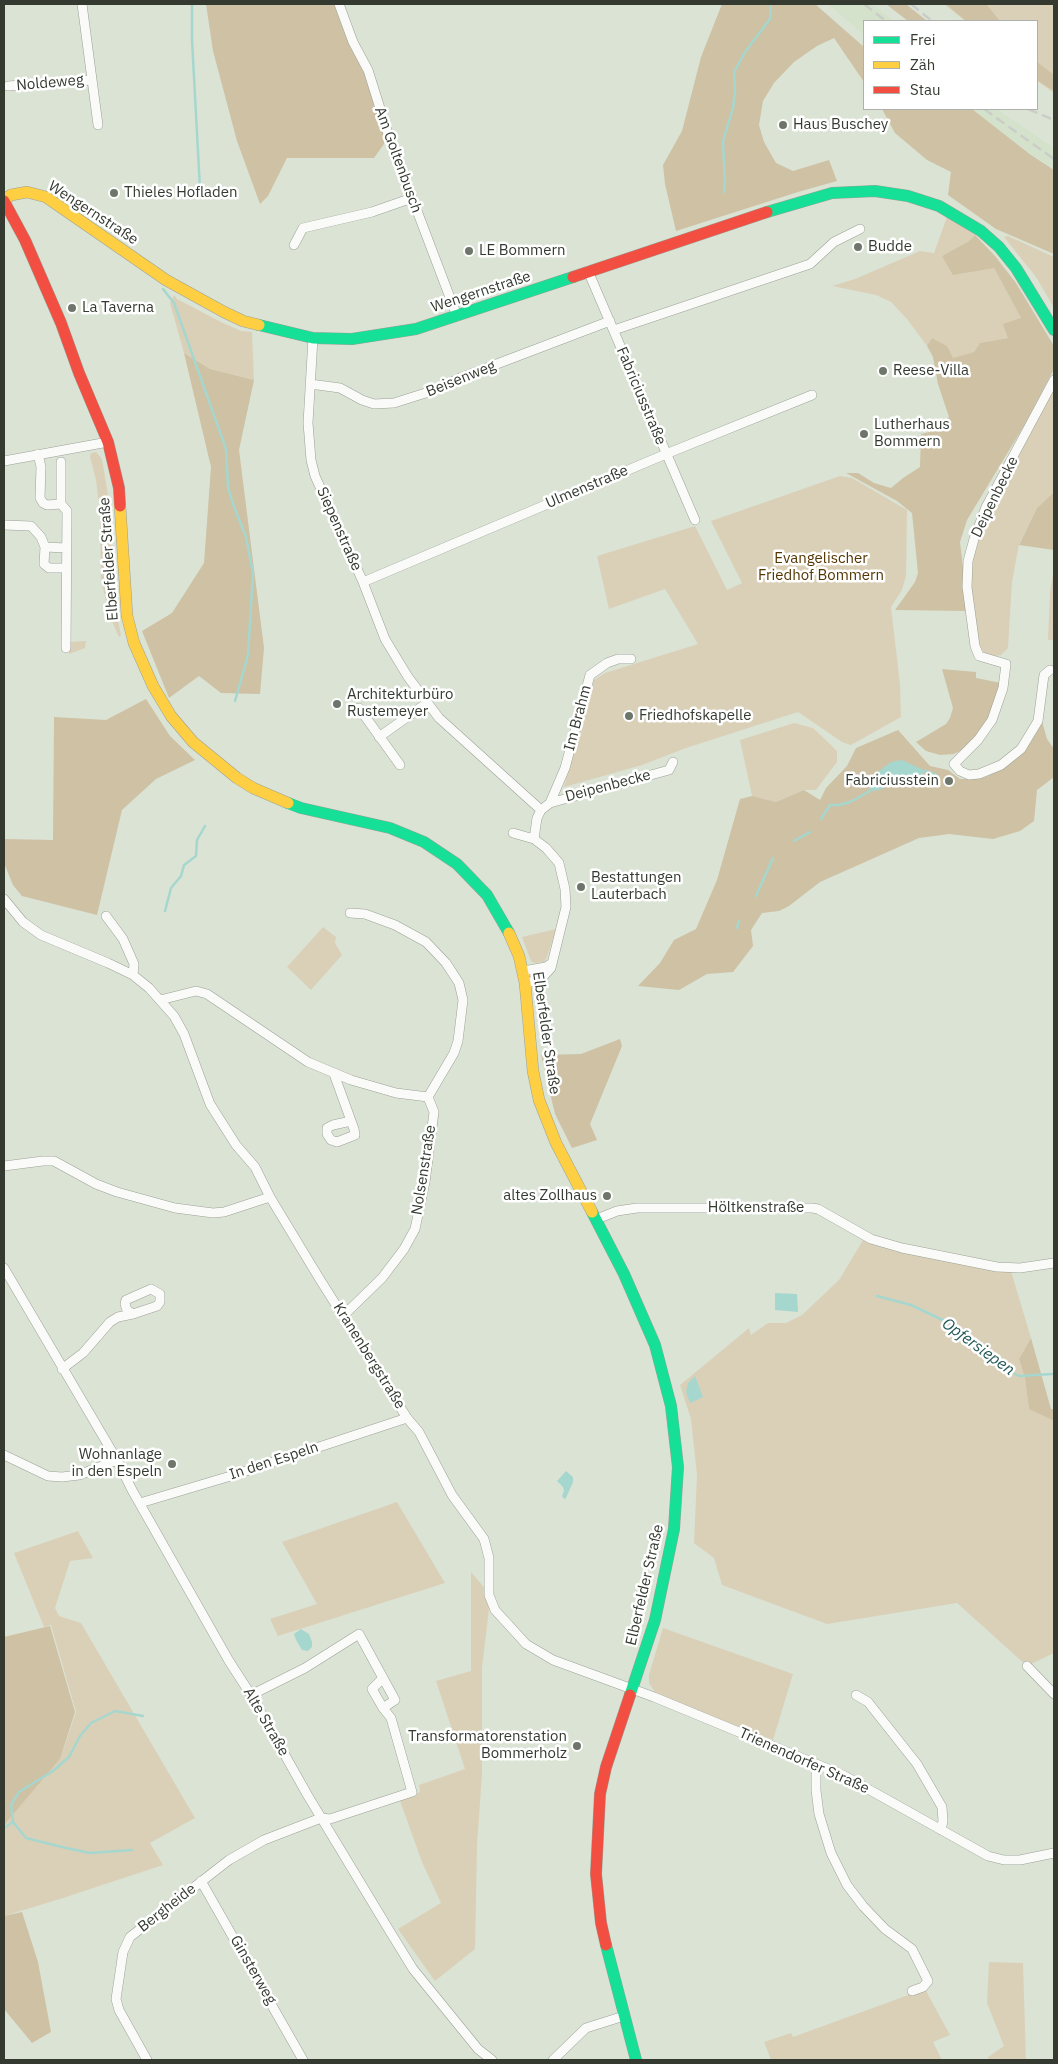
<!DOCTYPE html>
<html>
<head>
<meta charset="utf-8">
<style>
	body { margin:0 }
	#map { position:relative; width:1058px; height:2064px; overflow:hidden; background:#dbe3d5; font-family:"IBM Plex Sans",sans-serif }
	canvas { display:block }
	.frame { position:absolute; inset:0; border:5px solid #343a30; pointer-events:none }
	.legend { position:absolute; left:863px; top:20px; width:175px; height:90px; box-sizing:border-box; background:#fff; border:1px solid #aeb0ac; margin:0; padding:6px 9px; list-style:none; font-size:15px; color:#343a30 }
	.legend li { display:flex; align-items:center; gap:10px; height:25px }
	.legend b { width:25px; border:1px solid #aeb0ac }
</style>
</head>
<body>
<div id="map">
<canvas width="1058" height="2064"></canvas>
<div class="frame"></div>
<ul class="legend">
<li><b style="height:6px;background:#16e098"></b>Frei</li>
<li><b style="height:6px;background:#ffcf43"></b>Zäh</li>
<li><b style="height:6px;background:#f24e42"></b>Stau</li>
</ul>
</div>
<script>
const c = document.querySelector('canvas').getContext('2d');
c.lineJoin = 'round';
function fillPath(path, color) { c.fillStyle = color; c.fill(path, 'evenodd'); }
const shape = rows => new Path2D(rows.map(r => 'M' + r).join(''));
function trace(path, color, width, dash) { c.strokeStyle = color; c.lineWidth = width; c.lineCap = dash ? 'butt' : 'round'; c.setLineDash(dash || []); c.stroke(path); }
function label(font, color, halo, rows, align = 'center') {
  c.font = font + ' "IBM Plex Sans",sans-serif'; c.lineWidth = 5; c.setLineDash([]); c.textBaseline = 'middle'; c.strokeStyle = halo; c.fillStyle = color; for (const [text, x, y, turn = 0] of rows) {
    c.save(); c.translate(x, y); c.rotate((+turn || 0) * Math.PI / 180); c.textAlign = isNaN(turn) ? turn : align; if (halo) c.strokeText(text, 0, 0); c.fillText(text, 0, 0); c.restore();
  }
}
const built = shape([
	[828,4,872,4,894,21,864,21,864,35],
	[972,109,997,109,1054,148,1054,169,1032,155]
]);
const green = shape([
	[944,4,1054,4,1054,93,1037,81,1037,21,965,21],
	[947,217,975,235,969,241,942,256,994,268,1021,318,1009,338,980,343,974,352,952,359,947,346,932,338,927,346,907,319,891,302,876,295,832,286,855,279,920,251,934,253],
	[1008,236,1054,257,1054,308,1036,277,1004,237],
	[174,295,177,299,221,322,241,331,252,332,254,380,210,369,184,353,170,303],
	[1054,388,1054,492,1037,508,1019,544,1012,582,1008,648,1001,655,991,657,983,651,978,641,971,606,971,560,978,533,997,490],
	[96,452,102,459,110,507,113,597,121,635,119,637,108,612,101,577,100,512,96,480,90,457,91,453],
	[840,476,852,478,907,510,906,576,902,590,891,607,900,684,901,717,851,745,842,742,798,712,686,748,642,765,564,787,594,680,605,673,698,644,665,589,609,609,597,556,695,526,727,590,742,583,711,521],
	[1054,568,1054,640,1048,640,1050,592],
	[86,641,85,648,69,654,69,642],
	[794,723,813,728,831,745,837,751,837,762,816,790,804,790,776,802,752,796,740,740],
	[323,927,336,937,335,943,342,955,311,990,287,967],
	[556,929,547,957,544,962,534,963,531,961,522,937],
	[863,1240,885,1247,1011,1271,1031,1338,1019,1359,1025,1378,1029,1409,1054,1421,1054,1653,1027,1666,957,1603,827,1624,722,1585,714,1558,694,1543,697,1475,691,1419,680,1385,749,1328,751,1335,768,1323,786,1323,802,1315,839,1280],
	[397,1502,445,1583,278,1636,270,1619,317,1604,282,1542],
	[78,1531,93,1558,70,1561,55,1608,59,1616,81,1623,195,1818,150,1843,163,1865,63,1898,4,1916,4,1824,60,1759,76,1712,51,1625,44,1627,14,1553],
	[471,1572,488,1592,489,1609,482,1668,482,1774,477,1846,475,1949,435,1981,398,1929,441,1903,422,1862,399,1798,420,1792,419,1785,465,1769,436,1681,471,1671],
	[663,1628,793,1674,773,1740,658,1695,655,1692,649,1683,649,1675],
	[989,1962,1023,1963,1026,2060,989,2060,988,2057,1004,2046,987,2003],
	[925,1989,950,2035,933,2042,942,2060,771,2060,764,2042,791,2033,793,2037]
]);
const forest = shape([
	[206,4,334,4,346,37,363,66,389,137,374,158,287,158,268,196,260,204,237,141,213,51],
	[722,4,815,4,864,47,864,82,834,38,817,46,794,62,774,83,763,101,759,125,764,142,776,163,793,171,829,160,837,181,798,192,676,231,665,184,663,165,682,131,701,57],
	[886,4,906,4,927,21,908,21],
	[946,4,986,4,1000,21,966,21],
	[1037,62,1054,75,1054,91,1037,80],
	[882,109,972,109,1031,155,1054,170,1054,254,996,229,948,195,951,172,927,160,895,133],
	[975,235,995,256,1016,283,1054,346,1054,369,1025,424,967,520,960,542,968,611,895,610,915,582,918,573,912,513,897,501,846,473,858,473,874,483,891,488,903,478,920,467,921,434,934,431,949,417,938,384,933,357,927,346,932,338,947,346,953,358,974,352,980,343,1008,338,1003,324,1021,318,994,268,953,275,942,256,969,241],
	[184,353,210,369,254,380,239,450,264,648,260,694,221,693,199,676,169,698,142,631,172,613,204,563,211,467],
	[1054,492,1054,550,1019,545,1037,508],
	[942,669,976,672,976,678,1001,683,990,718,977,737,962,750,954,754,940,755,926,751,916,742,946,724,950,718,953,708],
	[146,699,170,736,195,760,156,779,122,810,97,915,22,896,13,885,4,863,4,839,53,840,54,717,106,720],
	[1041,718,1047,739,1054,749,1054,777,1037,790,1034,821,1020,831,993,839,949,834,919,838,820,882,789,906,779,911,762,913,751,930,753,946,733,972,707,974,679,990,638,986,660,963,674,940,696,929,717,880,740,799,752,796,776,802,804,790,820,800,826,788,847,766,856,748,898,730,930,766,948,770,960,779,974,779,986,777,1003,768],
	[620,1039,622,1046,590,1124,597,1140,572,1148,555,1114,541,1055,581,1054],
	[1031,1338,1051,1409,1054,1409,1054,1421,1029,1409,1025,1378,1019,1359],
	[50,1626,75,1712,60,1759,4,1825,4,1637],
	[22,1912,38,1962,51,2032,32,2043,4,2009,4,1916]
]);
const water = shape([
	[902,760,926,771,921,776,895,780,880,790,870,791,869,783,875,774,891,762],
	[775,1293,797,1294,798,1312,775,1310],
	[695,1376,703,1397,690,1403,686,1392,688,1383],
	[566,1471,573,1477,573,1482,566,1498,564,1499,562,1496,564,1491,563,1487,557,1481],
	[301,1629,309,1634,312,1642,312,1647,308,1651,302,1650,296,1640,294,1634]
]);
const stream = shape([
	[192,4,192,40,200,189],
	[724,192,725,183,723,141,733,108,735,91,734,72,745,52,770,19,771,4],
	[163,289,174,303,226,449,228,487,233,504,246,537,253,573,248,655,235,701],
	[926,771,936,775],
	[821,819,830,805,839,805,850,802,870,791],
	[794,841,810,832],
	[756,896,773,858],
	[165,911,171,888,181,876,184,865,196,856,197,840,205,826],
	[737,928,739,921],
	[877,1296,911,1305,951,1324,1001,1367,1019,1376,1052,1374],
	[13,1822,26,1838,66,1848,90,1853,132,1850],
	[4,1828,13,1822,11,1805,19,1792,53,1771,69,1757,80,1736,91,1723,115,1711,143,1716]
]);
const street = shape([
	[82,4,98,125],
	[339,4,353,42,368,70,389,137,457,316],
	[8,86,91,80],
	[294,245,303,228,372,212,412,198],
	[588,271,695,520],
	[614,330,810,264,834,242,860,229],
	[313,338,308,423,311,460,315,476,363,582,385,639,408,677,439,718,541,810],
	[310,384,340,388,362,400,374,404,394,403,435,390,460,378,610,321],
	[38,454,41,467,40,498,43,503,47,505,61,504,67,511,66,648],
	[4,461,108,442],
	[61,504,61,462],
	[4,525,31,526,41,537,45,547],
	[66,548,45,547,44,564,49,568,66,568],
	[363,582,666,454,812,395],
	[1050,670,1044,675,1038,721,1021,749,1001,765,979,774,969,775,960,771,954,764,978,740,992,720,1003,688,1006,664,979,656,975,646,967,587,968,561,974,539,986,507,1054,380],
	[359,708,400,765],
	[379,737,427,703],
	[550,803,565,768,590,675,607,663,618,659,631,659],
	[513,833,534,839],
	[4,899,23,922,41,935,108,963,133,975,149,988,174,1016,184,1034,210,1104,236,1145,255,1167,270,1197,319,1278,407,1418,419,1432,452,1495,484,1539,489,1558,489,1595,495,1610,526,1644,553,1660,654,1697,843,1775,988,1856,1004,1860,1020,1860,1054,1853],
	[350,913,365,914,395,925,426,942,446,963,459,983,463,1000,458,1041,454,1053,428,1097],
	[106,916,123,939,134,964,133,975],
	[523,971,546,967,552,963],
	[525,983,540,980,551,968,566,907,565,889,559,863,546,848,534,839,537,818,541,810,550,803,669,770,673,762],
	[160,1000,196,991,207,994,308,1062,351,1080,396,1093,428,1097],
	[334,1074,354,1129,355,1135,337,1142,331,1140,327,1134,327,1128,333,1125,351,1121],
	[4,1166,43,1161,54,1161,96,1184,117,1192,175,1208,213,1213,224,1212,270,1197],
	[597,1219,617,1211,637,1208,812,1208,818,1209,871,1239,902,1248,997,1267,1020,1268,1054,1263],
	[4,1268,117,1460,132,1490,229,1661,251,1695,308,1796,389,1930,413,1969,478,2049,492,2060],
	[151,1289,160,1294,160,1302,157,1306,133,1314,127,1310,125,1304,126,1300,151,1289],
	[344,1315,382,1278,404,1249,415,1229,425,1182,434,1112,428,1097],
	[62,1369,83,1353,110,1322,118,1317,133,1314],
	[4,1455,48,1476,62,1477,79,1475,117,1460],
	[140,1503,234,1475,407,1418],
	[1027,1666,1054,1694],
	[856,1695,868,1702,917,1764,942,1807,943,1821,941,1830],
	[383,1708,395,1700,383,1678],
	[816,1764,816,1790,819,1814,831,1853,847,1885,863,1906,885,1929,912,1949,928,1981,923,1987,912,1991],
	[201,1881,303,2060],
	[147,2060,119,2010,116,1999,123,1952,130,1937,229,1860,264,1840,321,1818,330,1819,412,1792,391,1718,383,1708,372,1689,383,1678,359,1634,305,1668,251,1695],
	[553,2060,586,2028,624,2016]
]);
const fast = shape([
	[767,212,832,193,875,191,908,196,939,206,981,231,999,247,1016,268,1054,330],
	[259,325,313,338,352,339,416,329,573,277],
	[288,803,301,808,390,828,424,842,457,864,487,895,509,933],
	[592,1212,624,1274,655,1345,671,1406,678,1467,674,1529,655,1620,630,1695],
	[606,1945,636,2060]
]);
const slow = shape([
	[4,200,11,195,27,192,46,197,166,280,224,312,243,321,259,325],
	[120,506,127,616,134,643,153,686,171,716,193,742,237,778,253,788,288,803],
	[509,933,519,956,525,983,533,1071,539,1100,556,1143,592,1212]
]);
const jam = shape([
	[4,201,25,240,61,323,79,373,108,442,119,488,120,506],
	[573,277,767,212],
	[606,1945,601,1923,596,1874,600,1794,606,1767,630,1695]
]);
const rail = shape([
	[864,4,886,21],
	[911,4,932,21],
	[984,109,1054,159],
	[1028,109,1054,120]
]);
const markers = [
	[783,125,5,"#6e756a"],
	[114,193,5,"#6e756a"],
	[858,247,5,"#6e756a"],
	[469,251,5,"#6e756a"],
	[72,308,5,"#6e756a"],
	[883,371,5,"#6e756a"],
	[864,434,5,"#6e756a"],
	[337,704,5,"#6e756a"],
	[629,716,5,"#6e756a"],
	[949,781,5,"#6e756a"],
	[581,887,5,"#6e756a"],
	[607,1196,5,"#6e756a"],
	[172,1464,5,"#6e756a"],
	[577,1746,5,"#6e756a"]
];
const streetNames = [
	["Noldeweg",50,83,-5],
	["Am Goltenbusch",398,160,70],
	["Wengernstraße",93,213,33],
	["Wengernstraße",481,292,-18],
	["Beisenweg",461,379,-22],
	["Fabriciusstraße",641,396,67],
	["Ulmenstraße",587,487,-23],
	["Deipenbecke",995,497,-64],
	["Siepenstraße",339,529,66],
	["Elberfelder Straße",109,559,-94],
	["Im Brahm",578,718,-75],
	["Deipenbecke",608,786,-15],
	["Elberfelder Straße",546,1033,82],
	["Nolsenstraße",424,1170,-81],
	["Höltkenstraße",756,1208],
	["Kranenbergstraße",369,1356,58],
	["In den Espeln",274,1461,-18],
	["Elberfelder Straße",645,1585,-77],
	["Alte Straße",266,1722,60],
	["Trienendorfer Straße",804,1761,24],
	["Bergheide",167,1908,-38],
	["Ginsterweg",253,1970,60]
];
const poiNames = [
	["Haus Buschey",793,125],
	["Thieles Hofladen",124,193],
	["Budde",868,247],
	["LE Bommern",479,251],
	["La Taverna",82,308],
	["Reese-Villa",893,371],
	["Lutherhaus",874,425],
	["Bommern",874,442],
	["Architekturbüro",347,695],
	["Rustemeyer",347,712],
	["Friedhofskapelle",639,716],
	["Fabriciusstein",939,781,"right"],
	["Bestattungen",591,878],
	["Lauterbach",591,895],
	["altes Zollhaus",597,1196,"right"],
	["Wohnanlage",162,1455,"right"],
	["in den Espeln",162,1472,"right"],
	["Transformatorenstation",567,1737,"right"],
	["Bommerholz",567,1754,"right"]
];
const parkNames = [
	["Evangelischer",821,559],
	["Friedhof Bommern",821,576]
];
const waterNames = [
	["Opfersiepen",978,1347,36]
];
fillPath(built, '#d4e2cb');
fillPath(green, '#dad0b8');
fillPath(forest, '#cec1a4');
fillPath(water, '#a6d7cf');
trace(stream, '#a6d7cf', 2.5);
trace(street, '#9ba196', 10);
trace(fast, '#9ba196', 12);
trace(slow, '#9ba196', 12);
trace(jam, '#9ba196', 12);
trace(street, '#fafbf9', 9);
trace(fast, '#16e098', 11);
trace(slow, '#ffcf43', 11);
trace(jam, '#f24e42', 11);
trace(rail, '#cbcdc9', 2.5, [10, 5]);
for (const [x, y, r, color] of markers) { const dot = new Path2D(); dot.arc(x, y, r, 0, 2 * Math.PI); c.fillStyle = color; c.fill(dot); trace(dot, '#fff', 2); }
label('15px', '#343a30', '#fff', streetNames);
label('15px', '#343a30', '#fff', poiNames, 'left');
label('15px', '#553600', '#fff', parkNames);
label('italic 16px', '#1f5753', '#fff', waterNames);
</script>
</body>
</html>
